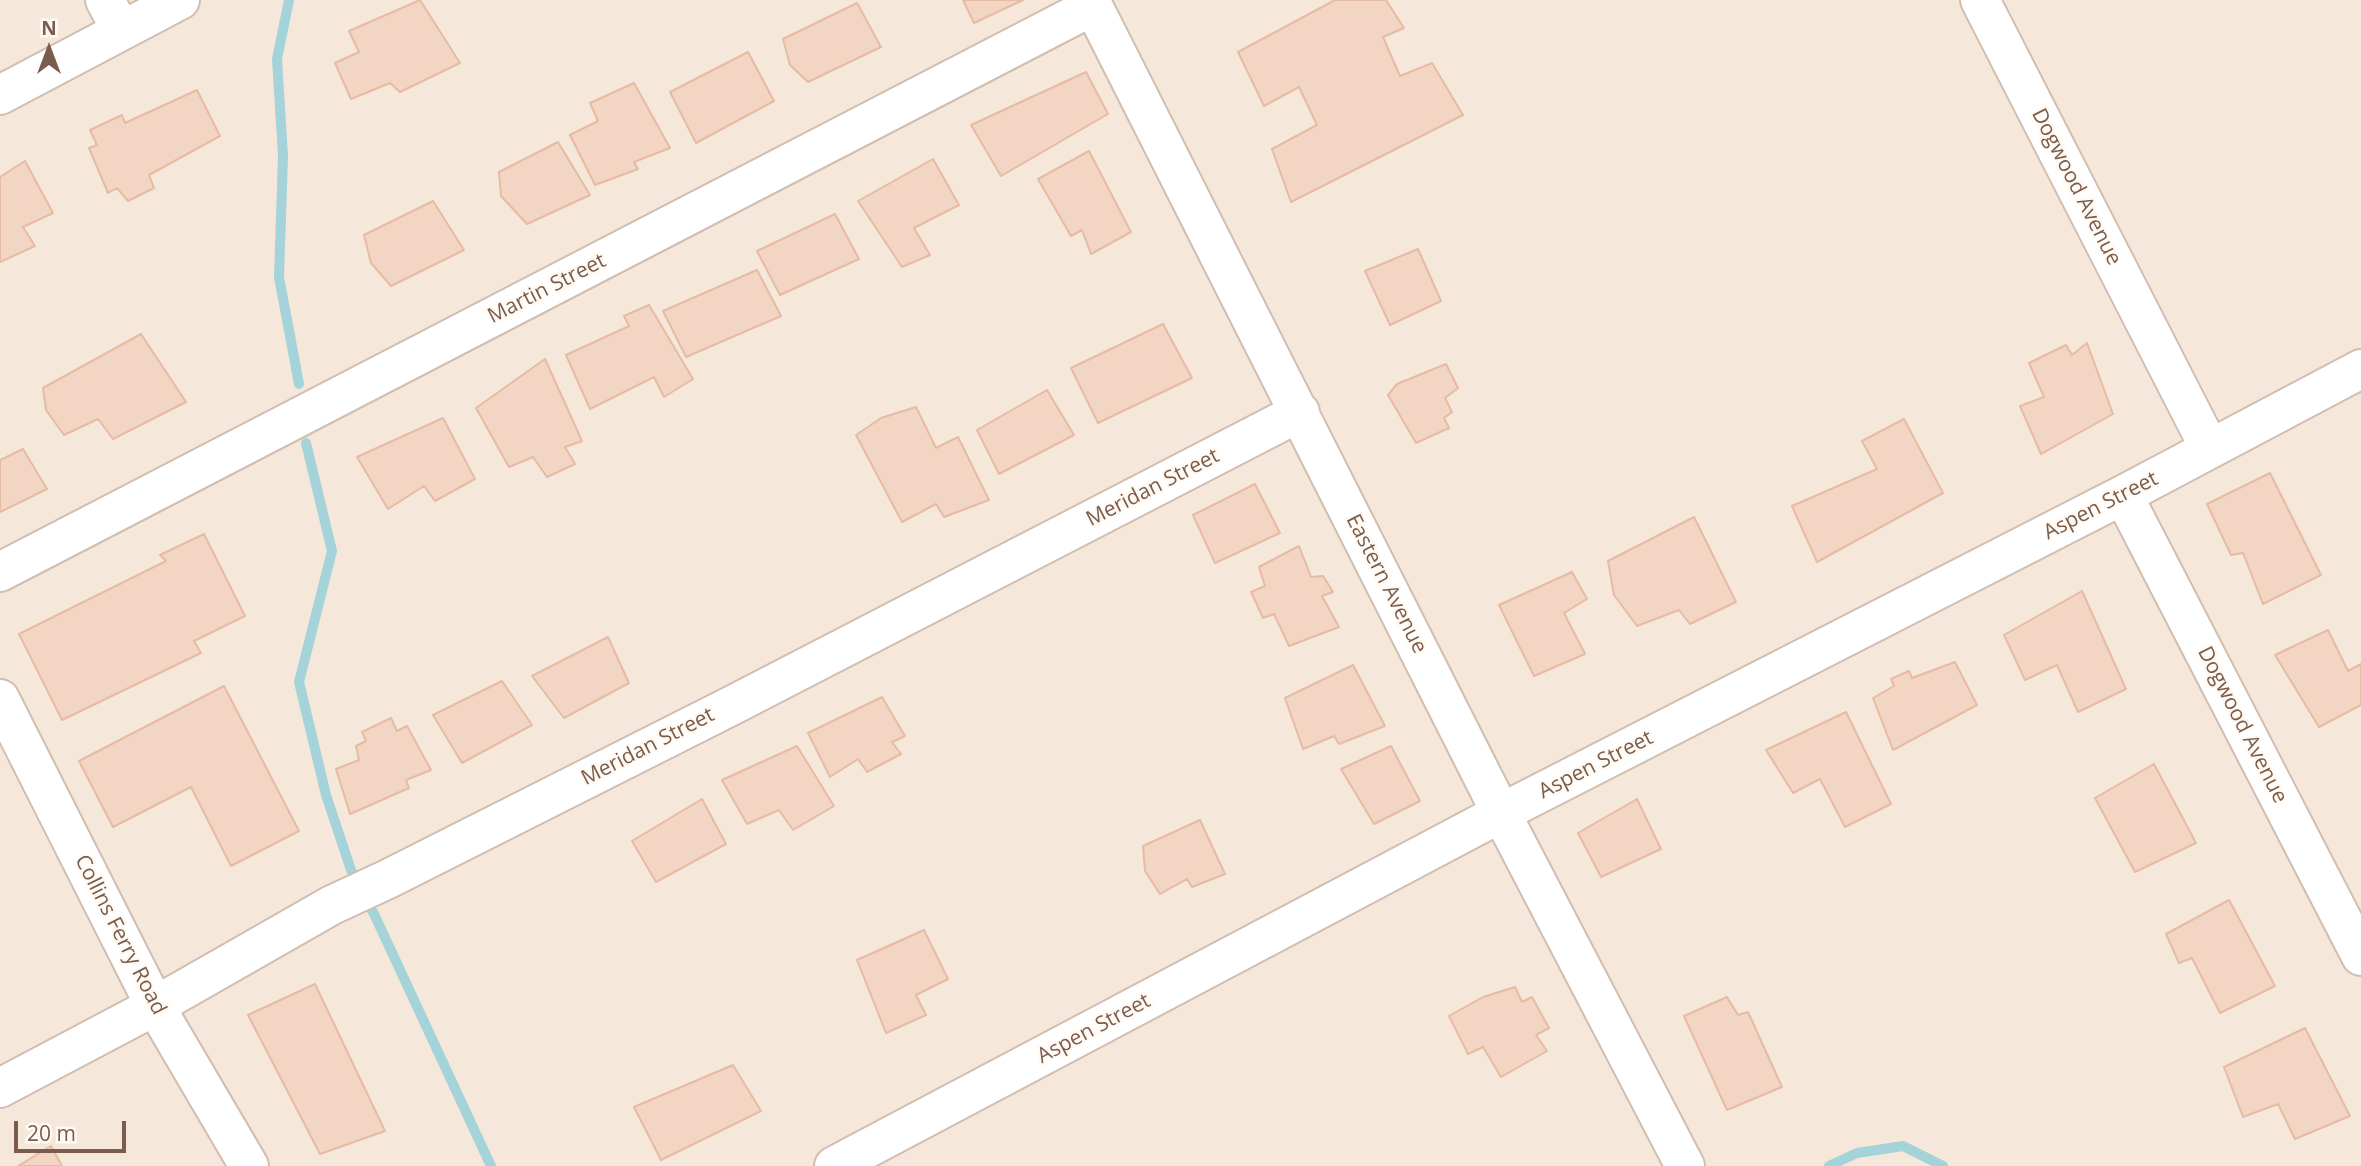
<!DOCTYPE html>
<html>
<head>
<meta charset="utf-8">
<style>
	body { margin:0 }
	#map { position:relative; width:2361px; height:1166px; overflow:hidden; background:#fdf6ec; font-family:"Open Sans",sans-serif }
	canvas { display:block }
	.north { position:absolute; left:14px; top:14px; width:70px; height:70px; -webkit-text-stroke:5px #fffaf3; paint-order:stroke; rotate:0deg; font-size:19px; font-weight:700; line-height:28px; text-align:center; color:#7a5c4d }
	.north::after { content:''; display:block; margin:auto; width:24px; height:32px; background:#7a5c4d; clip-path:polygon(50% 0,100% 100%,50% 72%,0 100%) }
	.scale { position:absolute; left:14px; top:1121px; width:112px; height:32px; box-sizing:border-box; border:4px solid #7a5c4d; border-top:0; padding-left:9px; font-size:21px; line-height:24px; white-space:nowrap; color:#7a5c4d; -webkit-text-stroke:5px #fffaf3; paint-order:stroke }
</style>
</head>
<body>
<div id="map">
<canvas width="2361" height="1166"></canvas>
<div class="north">N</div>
<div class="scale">20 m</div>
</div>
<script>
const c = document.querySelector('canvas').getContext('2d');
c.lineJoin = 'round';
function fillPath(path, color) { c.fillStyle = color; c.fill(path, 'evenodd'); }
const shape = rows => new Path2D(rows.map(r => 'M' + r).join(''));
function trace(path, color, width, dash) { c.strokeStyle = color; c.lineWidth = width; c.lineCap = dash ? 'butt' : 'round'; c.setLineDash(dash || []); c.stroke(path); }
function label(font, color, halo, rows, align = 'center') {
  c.font = font + ' "Open Sans",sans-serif'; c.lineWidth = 5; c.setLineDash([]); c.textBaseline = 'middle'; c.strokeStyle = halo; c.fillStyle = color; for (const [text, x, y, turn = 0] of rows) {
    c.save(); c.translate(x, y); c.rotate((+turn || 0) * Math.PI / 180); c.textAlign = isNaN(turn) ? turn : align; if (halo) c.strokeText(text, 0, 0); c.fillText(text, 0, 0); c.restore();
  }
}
const residential = shape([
	[0,0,2361,0,2361,1166,0,1166]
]);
const stream = shape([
	[289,0,277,59,283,156,279,277,299,384],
	[306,443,332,551,299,682,326,795,351,870,375,916,491,1166],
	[1829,1166,1857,1153,1903,1146,1943,1166]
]);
const building = shape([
	[420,0,460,63,400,92,390,83,351,99,335,63,359,52,349,31,420,0],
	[963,0,1023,0,974,23,963,0],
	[1335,0,1386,0,1404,28,1383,37,1400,76,1432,63,1463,115,1291,202,1272,149,1317,125,1299,87,1264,106,1238,52,1335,0],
	[857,3,881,47,808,82,790,65,783,39,857,3],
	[748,52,774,101,696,143,670,92,748,52],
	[1086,72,1108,114,1001,176,971,125,1086,72],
	[634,83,670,148,634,162,638,169,595,185,570,135,598,121,590,103,634,83],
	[197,90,220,136,149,175,154,188,128,201,117,188,108,193,89,148,97,145,90,130,122,115,125,123,197,90],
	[558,142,590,195,527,224,501,196,499,172,558,142],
	[1089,151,1131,232,1091,254,1082,230,1071,236,1038,179,1089,151],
	[933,159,959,205,914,228,930,255,902,267,858,201,933,159],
	[25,161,53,213,23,227,35,246,0,262,0,177,25,161],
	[433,201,464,250,391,286,371,263,364,235,433,201],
	[835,214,859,259,780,295,757,251,835,214],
	[1418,249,1441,301,1390,325,1365,271,1418,249],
	[757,270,781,316,686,357,663,311,757,270],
	[649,305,693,379,664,397,654,377,590,409,566,355,629,326,624,316,649,305],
	[1163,324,1192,378,1098,423,1071,368,1163,324],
	[141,334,186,402,113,439,98,419,64,435,46,410,43,388,141,334],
	[2087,343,2113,414,2041,454,2020,406,2044,397,2029,363,2066,345,2072,355,2087,343],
	[545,359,582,441,565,447,575,464,547,477,533,457,509,467,476,408,545,359],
	[1446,364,1458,388,1445,398,1452,412,1444,418,1449,428,1416,443,1388,395,1397,384,1446,364],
	[1047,390,1074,435,999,474,977,430,1047,390],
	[916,407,936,448,958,437,989,500,944,517,936,504,902,522,856,435,881,418,916,407],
	[443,418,475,479,435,501,424,486,388,509,357,457,443,418],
	[1904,419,1943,493,1817,562,1792,506,1877,469,1862,441,1904,419],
	[23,449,47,489,0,512,0,460,23,449],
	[2270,473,2321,575,2263,604,2243,553,2231,555,2207,504,2270,473],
	[1255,484,1280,533,1215,563,1193,515,1255,484],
	[1694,517,1736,602,1690,624,1679,610,1637,626,1614,595,1608,561,1694,517],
	[204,534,245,616,194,641,201,653,62,720,19,634,166,561,160,555,204,534],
	[1299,546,1311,577,1323,576,1333,592,1322,596,1339,627,1289,646,1274,614,1263,618,1251,592,1265,586,1259,567,1299,546],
	[1572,572,1587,599,1564,613,1585,654,1534,676,1499,605,1572,572],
	[2082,591,2126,689,2078,712,2057,665,2025,680,2004,635,2082,591],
	[2328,630,2348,671,2361,664,2361,705,2319,727,2275,655,2328,630],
	[608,637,629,683,564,718,532,676,608,637],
	[1955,662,1977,705,1893,750,1873,698,1894,686,1891,679,1909,671,1912,678,1955,662],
	[1353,665,1385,726,1339,744,1334,736,1303,749,1285,698,1353,665],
	[502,681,532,725,462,763,433,715,502,681],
	[224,686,299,831,231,866,191,787,113,827,79,761,224,686],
	[882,697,905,736,892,742,901,754,867,772,858,759,830,777,808,733,882,697],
	[1846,712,1891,804,1845,827,1820,779,1793,793,1766,750,1846,712],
	[391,718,397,731,407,726,431,770,406,780,409,788,350,814,336,769,359,760,356,746,366,741,362,732,391,718],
	[797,746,834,806,793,830,779,810,747,824,722,780,797,746],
	[1391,746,1420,801,1374,824,1341,769,1391,746],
	[2154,764,2196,843,2135,872,2095,798,2154,764],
	[702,799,726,844,656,882,632,841,702,799],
	[1637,799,1661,849,1601,877,1578,833,1637,799],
	[1200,820,1225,874,1192,887,1187,879,1160,894,1145,871,1143,846,1200,820],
	[2229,900,2275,986,2220,1013,2192,958,2179,963,2166,934,2229,900],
	[924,930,948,979,916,995,926,1015,886,1033,857,960,924,930],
	[315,984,385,1131,320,1154,248,1015,315,984],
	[1515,987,1522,1002,1532,997,1549,1028,1536,1035,1547,1051,1501,1077,1483,1047,1468,1054,1449,1016,1483,997,1515,987],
	[1727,997,1738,1015,1748,1012,1782,1087,1727,1110,1684,1016,1727,997],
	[2305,1028,2350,1116,2295,1139,2278,1104,2243,1117,2224,1067,2305,1028],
	[733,1065,761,1111,661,1160,634,1107,733,1065],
	[51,1146,62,1166,18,1166,51,1146]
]);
const minor = shape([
	[105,0,121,30],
	[1090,0,1501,813,1685,1166],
	[1980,0,2210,449],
	[0,95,180,0],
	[2123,495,2361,956],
	[0,572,1093,6],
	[0,699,155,1006,249,1166],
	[0,1088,155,1006,332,905,388,879,729,707,1300,412],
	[834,1166,1501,813,2123,495,2361,369]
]);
const streetNames = [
	["Dogwood Avenue",2076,187,63],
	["Martin Street",547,289,-27],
	["Meridan Street",1153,488,-27],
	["Aspen Street",2101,506,-27],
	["Eastern Avenue",1386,584,63],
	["Dogwood Avenue",2242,725,63],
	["Meridan Street",648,747,-27],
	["Aspen Street",1596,765,-27],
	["Collins Ferry Road",120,935,63],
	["Aspen Street",1094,1029,-28]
];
fillPath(residential, '#f5e8da');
trace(stream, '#a5d3da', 10);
fillPath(building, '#f3d5c3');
trace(building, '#e6bba3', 2);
trace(minor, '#d1beb0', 42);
trace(minor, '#fff', 38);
label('21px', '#7a5c4d', '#fffaf3', streetNames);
</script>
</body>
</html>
